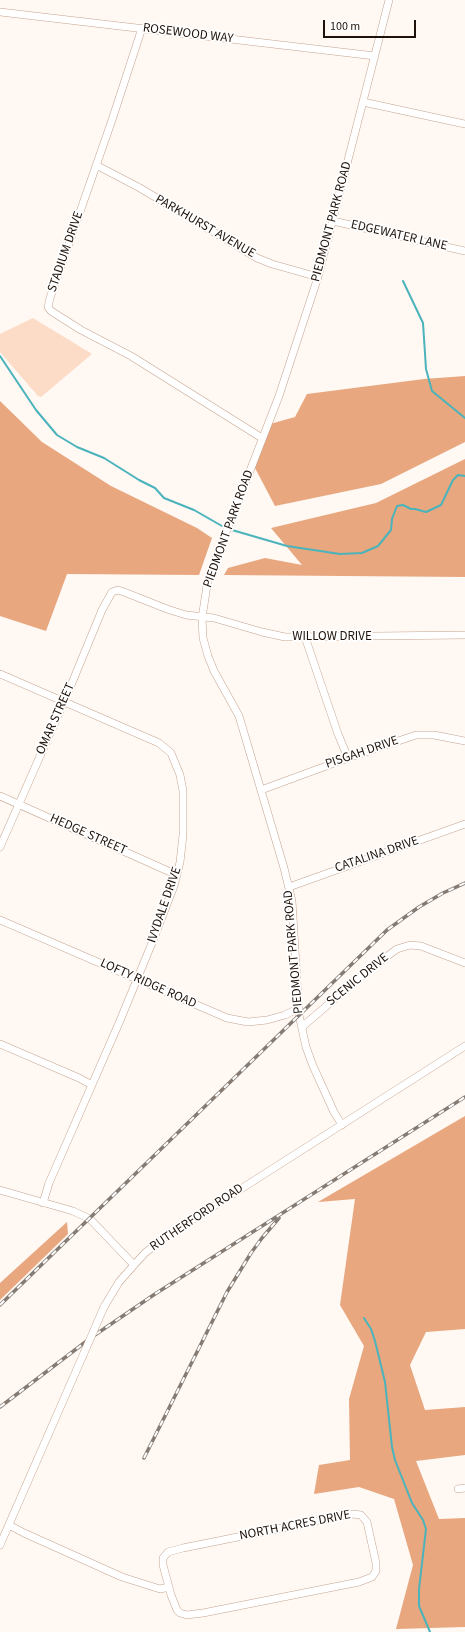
<!DOCTYPE html>
<html>
<head>
<meta charset="utf-8">
<style>
	body { margin:0 }
	#map { position:relative; width:465px; height:1632px; overflow:hidden; background:#fff8f3; font-family:"Source Sans 3",sans-serif }
	canvas { display:block }
	.scale { position:absolute; left:323px; top:20px; width:93px; height:18px; box-sizing:border-box; border:2px solid #1e120a; border-top:0; padding-left:5px; font-size:12px; line-height:14px; white-space:nowrap; color:#1e120a; -webkit-text-stroke:3px #fff; paint-order:stroke }
</style>
</head>
<body>
<div id="map">
<canvas width="465" height="1632"></canvas>
<div class="scale">100 m</div>
</div>
<script>
const c = document.querySelector('canvas').getContext('2d');
c.lineJoin = 'round';
function fillPath(path, color) { c.fillStyle = color; c.fill(path, 'evenodd'); }
const shape = rows => new Path2D(rows.map(r => 'M' + r).join(''));
function trace(path, color, width, dash) { c.strokeStyle = color; c.lineWidth = width; c.lineCap = dash ? 'butt' : 'round'; c.setLineDash(dash || []); c.stroke(path); }
function label(font, color, halo, rows, align = 'center') {
  c.font = font + ' "Source Sans 3",sans-serif'; c.lineWidth = 3.5; c.setLineDash([]); c.textBaseline = 'middle'; c.strokeStyle = halo; c.fillStyle = color; for (const [text, x, y, turn = 0] of rows) {
    c.save(); c.translate(x, y); c.rotate((+turn || 0) * Math.PI / 180); c.textAlign = isNaN(turn) ? turn : align; if (halo) c.strokeText(text, 0, 0); c.fillText(text, 0, 0); c.restore();
  }
}
const green = shape([
	[33,318,92,354,41,397,38,396,0,352,0,334]
]);
const forest = shape([
	[465,376,465,442,381,484,275,506,255,468,270,424,295,417,307,394,424,379],
	[0,401,42,442,111,486,197,528,212,538,199,575,67,574,46,631,0,616],
	[465,459,465,577,224,575,228,568,265,558,302,565,271,528,376,503],
	[465,1116,465,1329,426,1332,410,1365,425,1410,465,1407,465,1455,416,1461,439,1519,465,1518,465,1627,396,1629,413,1565,394,1499,359,1487,314,1494,319,1465,350,1460,349,1399,364,1346,340,1305,355,1199,318,1202],
	[67,1222,68,1234,0,1300,0,1283]
]);
const stream = shape([
	[403,281,423,323,426,369,432,391,465,418],
	[0,356,36,410,57,435,77,447,104,458,139,480,155,488,164,498,194,510,222,526],
	[232,530,287,546,340,554,362,553,378,546,391,530,392,519,397,506,403,505,411,509,415,509,426,512,441,505,453,480,458,475,465,476],
	[364,1318,371,1329,375,1341,385,1382,392,1447,395,1460,412,1503,423,1520,426,1529,419,1589,419,1606,430,1632]
]);
const minor = shape([
	[0,12,375,56],
	[142,28,112,120,50,298,48,307,51,311,81,330,131,356,262,438],
	[363,102,465,124],
	[96,165,140,188,257,258,272,264,318,277],
	[333,221,465,251],
	[305,637,338,734,348,758],
	[0,674,159,743,171,753,180,775,183,791,183,835,180,862,174,886,152,943,119,1023,49,1183,43,1203],
	[261,790,348,758,416,735,434,735,465,741],
	[0,796,177,875],
	[0,847,67,695,102,610,112,592,118,590,124,592,167,609,186,615,214,618,262,632,285,637,465,635],
	[289,887,465,824],
	[0,920,227,1018,248,1022,267,1020,285,1015,299,1008],
	[302,1027,367,971,397,949,410,945,421,946,465,963],
	[0,1044,79,1078,92,1085],
	[342,1125,334,1112,313,1066,306,1047,299,1015,292,901,284,868,239,716,214,671,208,656,203,638,202,618,208,579,279,396,318,277,389,0],
	[0,1190,73,1211,90,1219,134,1265],
	[104,1307,119,1282,134,1265,145,1253,164,1238,465,1046],
	[458,1489,465,1488],
	[352,1514,361,1515,367,1522,376,1563,376,1571,372,1577,359,1582,203,1613,187,1615,180,1613,177,1610,171,1595,163,1565,163,1558,168,1552,183,1548,352,1514],
	[9,1525,24,1533,122,1577,160,1589,169,1587],
	[0,1545,84,1353]
]);
const rail = shape([
	[0,1305,387,930,419,907,443,893,465,883],
	[0,1407,92,1337,155,1294,465,1097],
	[144,1458,227,1292,251,1253,262,1238,279,1218]
]);
const minorBridge = shape([
	[84,1353,104,1307]
]);
const streetNames = [
	["ROSEWOOD WAY",188,34,7],
	["PIEDMONT PARK ROAD",332,222,-75],
	["PARKHURST AVENUE",205,227,30],
	["EDGEWATER LANE",399,236,13],
	["STADIUM DRIVE",66,252,-71],
	["PIEDMONT PARK ROAD",229,529,-70],
	["WILLOW DRIVE",332,637],
	["OMAR STREET",56,719,-66],
	["PISGAH DRIVE",362,753,-19],
	["HEDGE STREET",88,835,24],
	["CATALINA DRIVE",377,855,-19],
	["IVYDALE DRIVE",165,905,-71],
	["PIEDMONT PARK ROAD",294,952,-95],
	["SCENIC DRIVE",358,980,-39],
	["LOFTY RIDGE ROAD",148,984,24],
	["RUTHERFORD ROAD",197,1218,-34],
	["NORTH ACRES DRIVE",295,1526,-11]
];
fillPath(green, '#fcdbc7');
fillPath(forest, '#e8a77e');
trace(stream, '#4bb3bb', 2);
trace(minor, '#c5a38e', 8);
trace(minor, '#fff', 7);
trace(rail, '#847b74', 3.5);
trace(rail, '#fff', 2, [6]);
trace(minorBridge, '#c5a38e', 8, []);
trace(minorBridge, '#fff', 7);
label('13px', '#1e120a', '#fff', streetNames);
</script>
</body>
</html>
